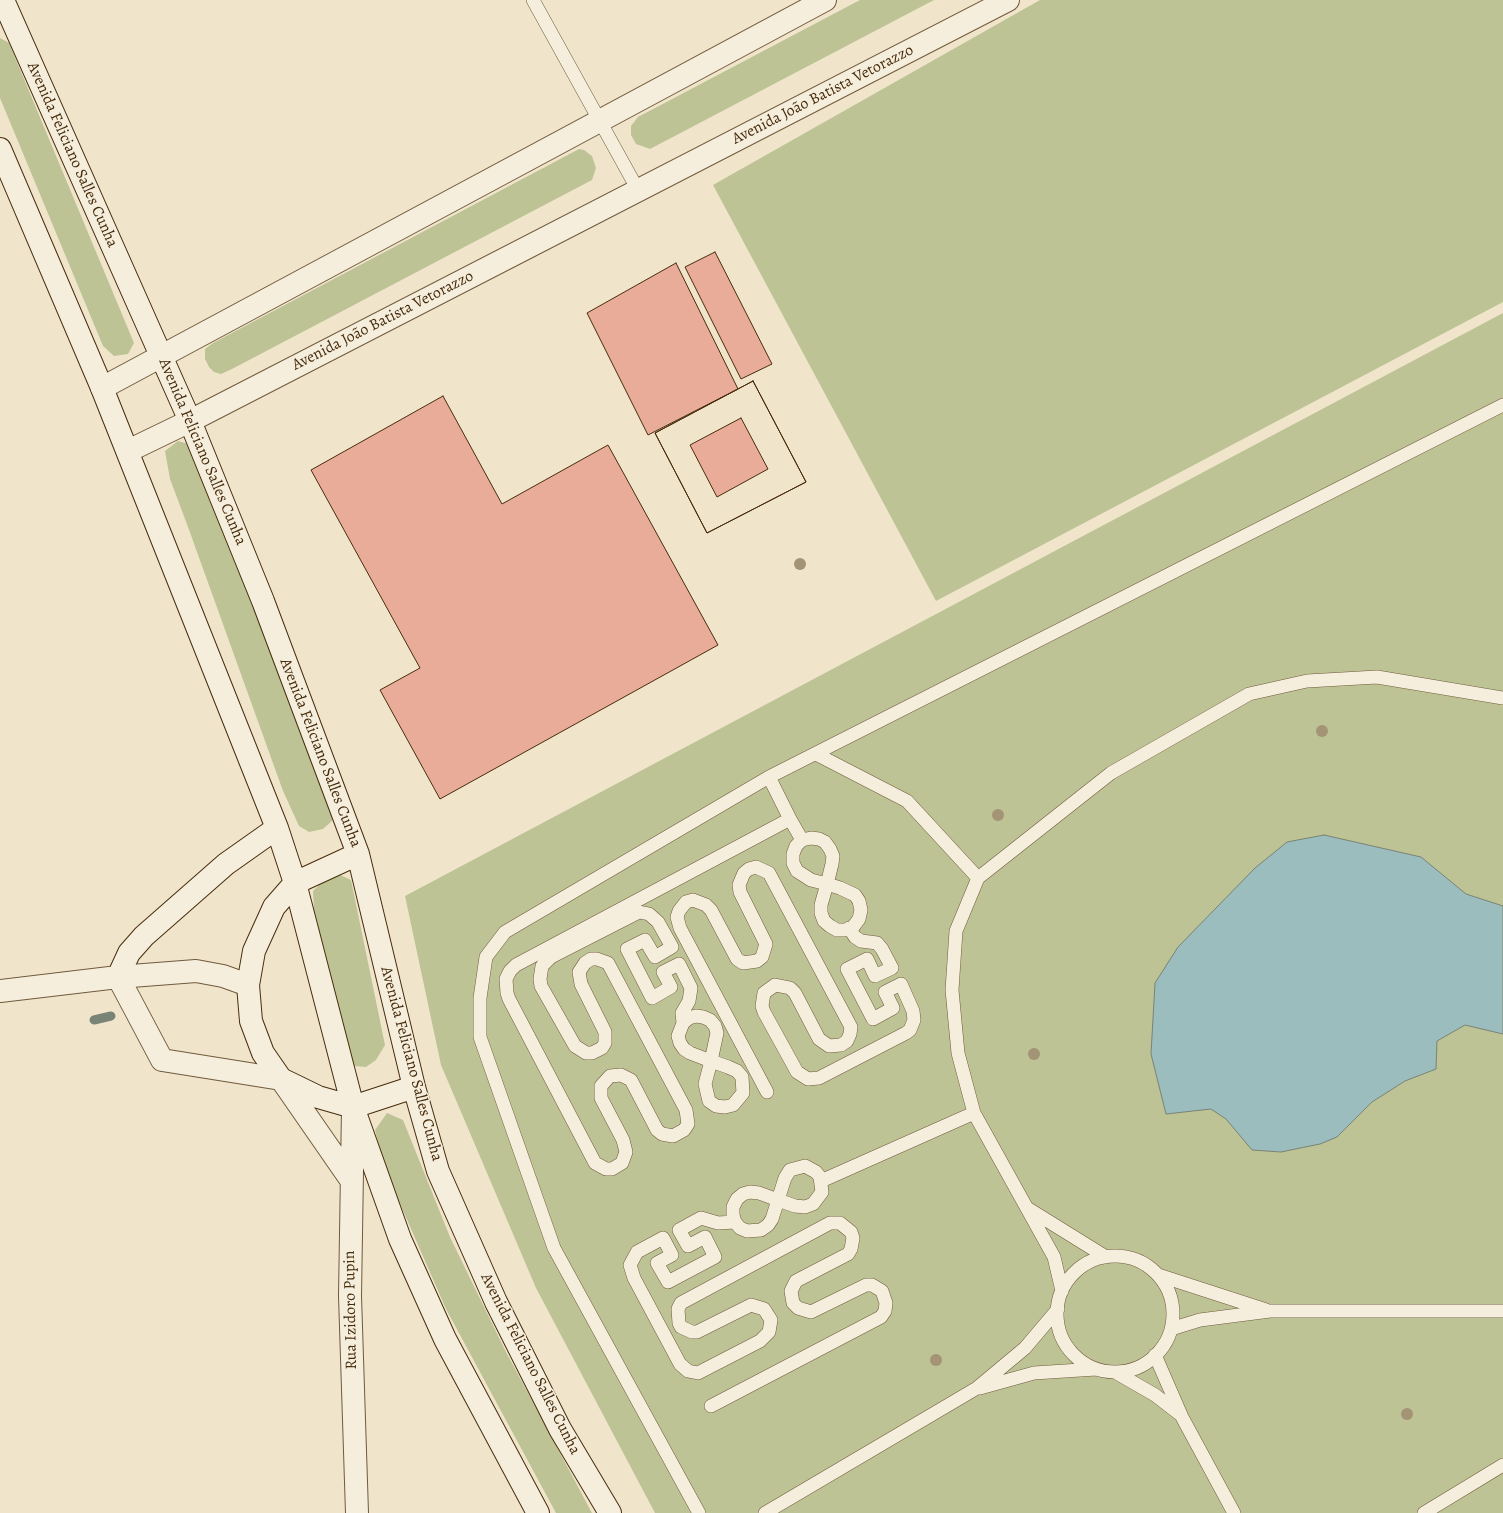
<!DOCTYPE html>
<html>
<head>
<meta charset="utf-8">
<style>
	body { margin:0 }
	canvas { display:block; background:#f0e5cb }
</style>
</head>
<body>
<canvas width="1503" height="1513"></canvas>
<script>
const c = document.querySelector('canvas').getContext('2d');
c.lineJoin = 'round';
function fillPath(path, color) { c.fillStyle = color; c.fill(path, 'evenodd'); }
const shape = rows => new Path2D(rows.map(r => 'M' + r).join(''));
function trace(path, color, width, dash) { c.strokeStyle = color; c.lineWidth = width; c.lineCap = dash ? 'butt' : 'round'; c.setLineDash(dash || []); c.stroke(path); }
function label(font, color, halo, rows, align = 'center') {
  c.font = font + ' Alegreya,serif'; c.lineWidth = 3; c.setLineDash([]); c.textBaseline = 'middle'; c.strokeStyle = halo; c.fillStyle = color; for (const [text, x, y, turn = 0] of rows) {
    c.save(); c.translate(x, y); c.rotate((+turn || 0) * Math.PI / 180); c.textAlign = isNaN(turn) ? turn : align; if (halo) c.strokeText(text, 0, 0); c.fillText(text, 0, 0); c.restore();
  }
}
const green = shape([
	[860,0,934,0,650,149,636,144,631,135,631,126,638,117],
	[1040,0,1503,0,1503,302,936,601,713,185],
	[0,38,9,43,134,343,128,354,114,356,103,346,0,98],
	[579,149,584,150,592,156,596,168,592,180,232,369,221,374,214,372,209,367,205,359,205,349,213,343],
	[1503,313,1503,1513,655,1513,536,1288,441,1065,405,896],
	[178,441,192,445,338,808,333,820,323,829,309,832,299,826,283,791,188,527,170,479,165,451],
	[338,874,351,880,385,1045,376,1060,366,1067,354,1066,314,910,313,891,321,883],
	[387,1113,403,1120,450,1237,505,1350,592,1513,556,1513,446,1309,384,1167,375,1130]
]);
const water = shape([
	[1324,835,1421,857,1466,894,1503,906,1503,1034,1465,1025,1437,1041,1436,1069,1405,1081,1372,1102,1337,1137,1320,1144,1281,1152,1252,1150,1226,1119,1211,1109,1166,1114,1151,1054,1155,983,1178,947,1255,868,1287,842,1324,835]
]);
const stream = shape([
	[94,1020,111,1016]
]);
const building = shape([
	[715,252,772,364,741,379,685,267,715,252],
	[676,263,738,389,648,435,587,313,676,263],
	[753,381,806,482,707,533,655,433,753,381],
	[741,418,768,469,717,497,690,445,741,418],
	[753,381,806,482,707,533,655,433,753,381],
	[443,396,502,504,608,445,718,645,440,799,380,690,420,668,311,470,443,396]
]);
const lane = shape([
	[533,0,638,190],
	[816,754,907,801,978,878,956,931,952,990,958,1053,974,1113,1054,1257,1062,1291],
	[769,777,790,819],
	[978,878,1111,773,1249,694,1307,681,1377,677,1503,698],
	[827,884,821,905,821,913,824,921,830,926,837,930,845,930,853,927,859,919,861,910,859,901,855,895,840,888,827,884,811,880,797,871,793,863,793,854,796,846,802,840,811,838,819,839,825,842,830,849,833,856,832,864,827,884],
	[683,1023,682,1013,689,1001,691,988,679,964,663,972,671,987,652,998,627,949,645,940,655,957,672,947,658,922,649,914,639,912,551,957,542,966,540,979,541,986,575,1046,586,1053,592,1053,602,1048,605,1043,605,1032,581,984,579,972,585,963,591,959,597,959,608,963,686,1110,688,1124,684,1130,673,1136,662,1134,657,1130,631,1080,621,1075,610,1076,601,1086,601,1098,623,1140,626,1152,622,1163,612,1169,606,1169,595,1163,509,999,507,993,506,979,510,971,516,965,790,819,802,840],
	[711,1061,705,1084,709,1101,716,1106,725,1107,733,1105,743,1093,742,1077,737,1071,728,1067,711,1061,690,1053,684,1049,680,1043,678,1036,683,1023,689,1018,696,1016,703,1017,710,1020,715,1026,717,1033,711,1061],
	[767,1092,680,928,677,917,679,911,686,902,693,900,706,905,711,910,737,959,743,963,757,961,762,957,766,944,740,892,739,885,744,873,749,869,756,867,769,873,851,1027,850,1034,847,1041,841,1045,829,1046,819,1039,795,993,790,988,775,985,764,993,762,1006,764,1012,797,1072,808,1079,819,1078,906,1033,910,1030,914,1020,913,1011,901,984,885,992,893,1008,873,1019,847,969,867,959,875,976,892,968,882,949,877,943,861,941,855,937,849,928],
	[821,1181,974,1113],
	[778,1200,759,1193,750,1192,743,1194,737,1199,733,1207,733,1215,735,1222,740,1228,747,1231,761,1230,768,1225,772,1219,778,1200,785,1178,790,1170,805,1166,816,1172,820,1177,822,1192,813,1204,805,1207,795,1206,778,1200],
	[1027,1208,1106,1257],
	'1057 1314a58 58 0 1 1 116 0a58 58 0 1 1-116 0Z',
	[1158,1275,1266,1310],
	[1171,1329,1200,1320,1270,1311,1503,1311],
	[1155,1355,1182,1417,1234,1513],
	[1115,1372,1155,1395,1181,1415],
	[980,1388,1034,1373,1096,1369],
	[711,1406,881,1317,885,1311,886,1303,882,1291,872,1285,866,1285,811,1312,798,1308,793,1303,791,1291,796,1281,848,1254,851,1249,853,1238,851,1232,840,1223,830,1223,681,1303,678,1309,679,1323,681,1327,692,1332,697,1332,751,1305,764,1309,771,1320,769,1332,760,1341,698,1373,688,1371,680,1364,634,1278,630,1265,637,1252,663,1238,672,1255,657,1263,668,1282,715,1257,705,1237,688,1246,679,1230,701,1218,718,1223,735,1222],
	[699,1513,554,1248,480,1037,480,998,486,957,505,932,769,777,1503,405],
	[765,1513,977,1388,1025,1348,1058,1309],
	[1424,1513,1503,1465]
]);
const street = shape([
	[102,388,825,0],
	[128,451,190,421,1008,0],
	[118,977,162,1060,281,1079,351,1180],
	[0,991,118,977,196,971,223,976,248,985],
	[353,1108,350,1296,357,1513]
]);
const secondary = shape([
	[3,0,190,421,263,601,358,854,414,1087,438,1171,496,1302,560,1429,610,1513],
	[0,149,102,388,277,828,295,883,353,1107,400,1239,445,1339,538,1513],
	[358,854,295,883,274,907,254,951,248,985,251,1021,263,1053,281,1079,318,1097,353,1107,414,1087],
	[118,977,129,953,144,936,226,864,277,828]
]);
const trees = [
	[800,564],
	[1322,731],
	[998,815],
	[1034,1054],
	[936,1360],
	[1407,1414]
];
const streetNames = [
	["Avenida João Batista Vetorazzo",823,95,-27],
	["Avenida Feliciano Salles Cunha",72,155,66],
	["Avenida João Batista Vetorazzo",383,321,-27],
	["Avenida Feliciano Salles Cunha",202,452,67],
	["Avenida Feliciano Salles Cunha",320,753,69],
	["Avenida Feliciano Salles Cunha",411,1064,75],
	["Rua Izidoro Pupin",351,1310,-91],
	["Avenida Feliciano Salles Cunha",530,1364,63]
];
fillPath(green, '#bdc395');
fillPath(water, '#9bbdbd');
trace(water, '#798376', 1);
trace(stream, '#798376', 9);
fillPath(building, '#e9ac99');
trace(building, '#472c0c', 1);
trace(lane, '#715a3c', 14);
trace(street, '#715a3c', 24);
trace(secondary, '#472c0c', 24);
trace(lane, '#f5eedd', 13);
trace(street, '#f5eedd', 22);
trace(secondary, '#f5eedd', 22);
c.fillStyle = '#a39475';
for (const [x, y] of trees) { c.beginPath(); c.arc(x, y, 6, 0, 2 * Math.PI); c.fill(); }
label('16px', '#472c0c', '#f5eedd', streetNames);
</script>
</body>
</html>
